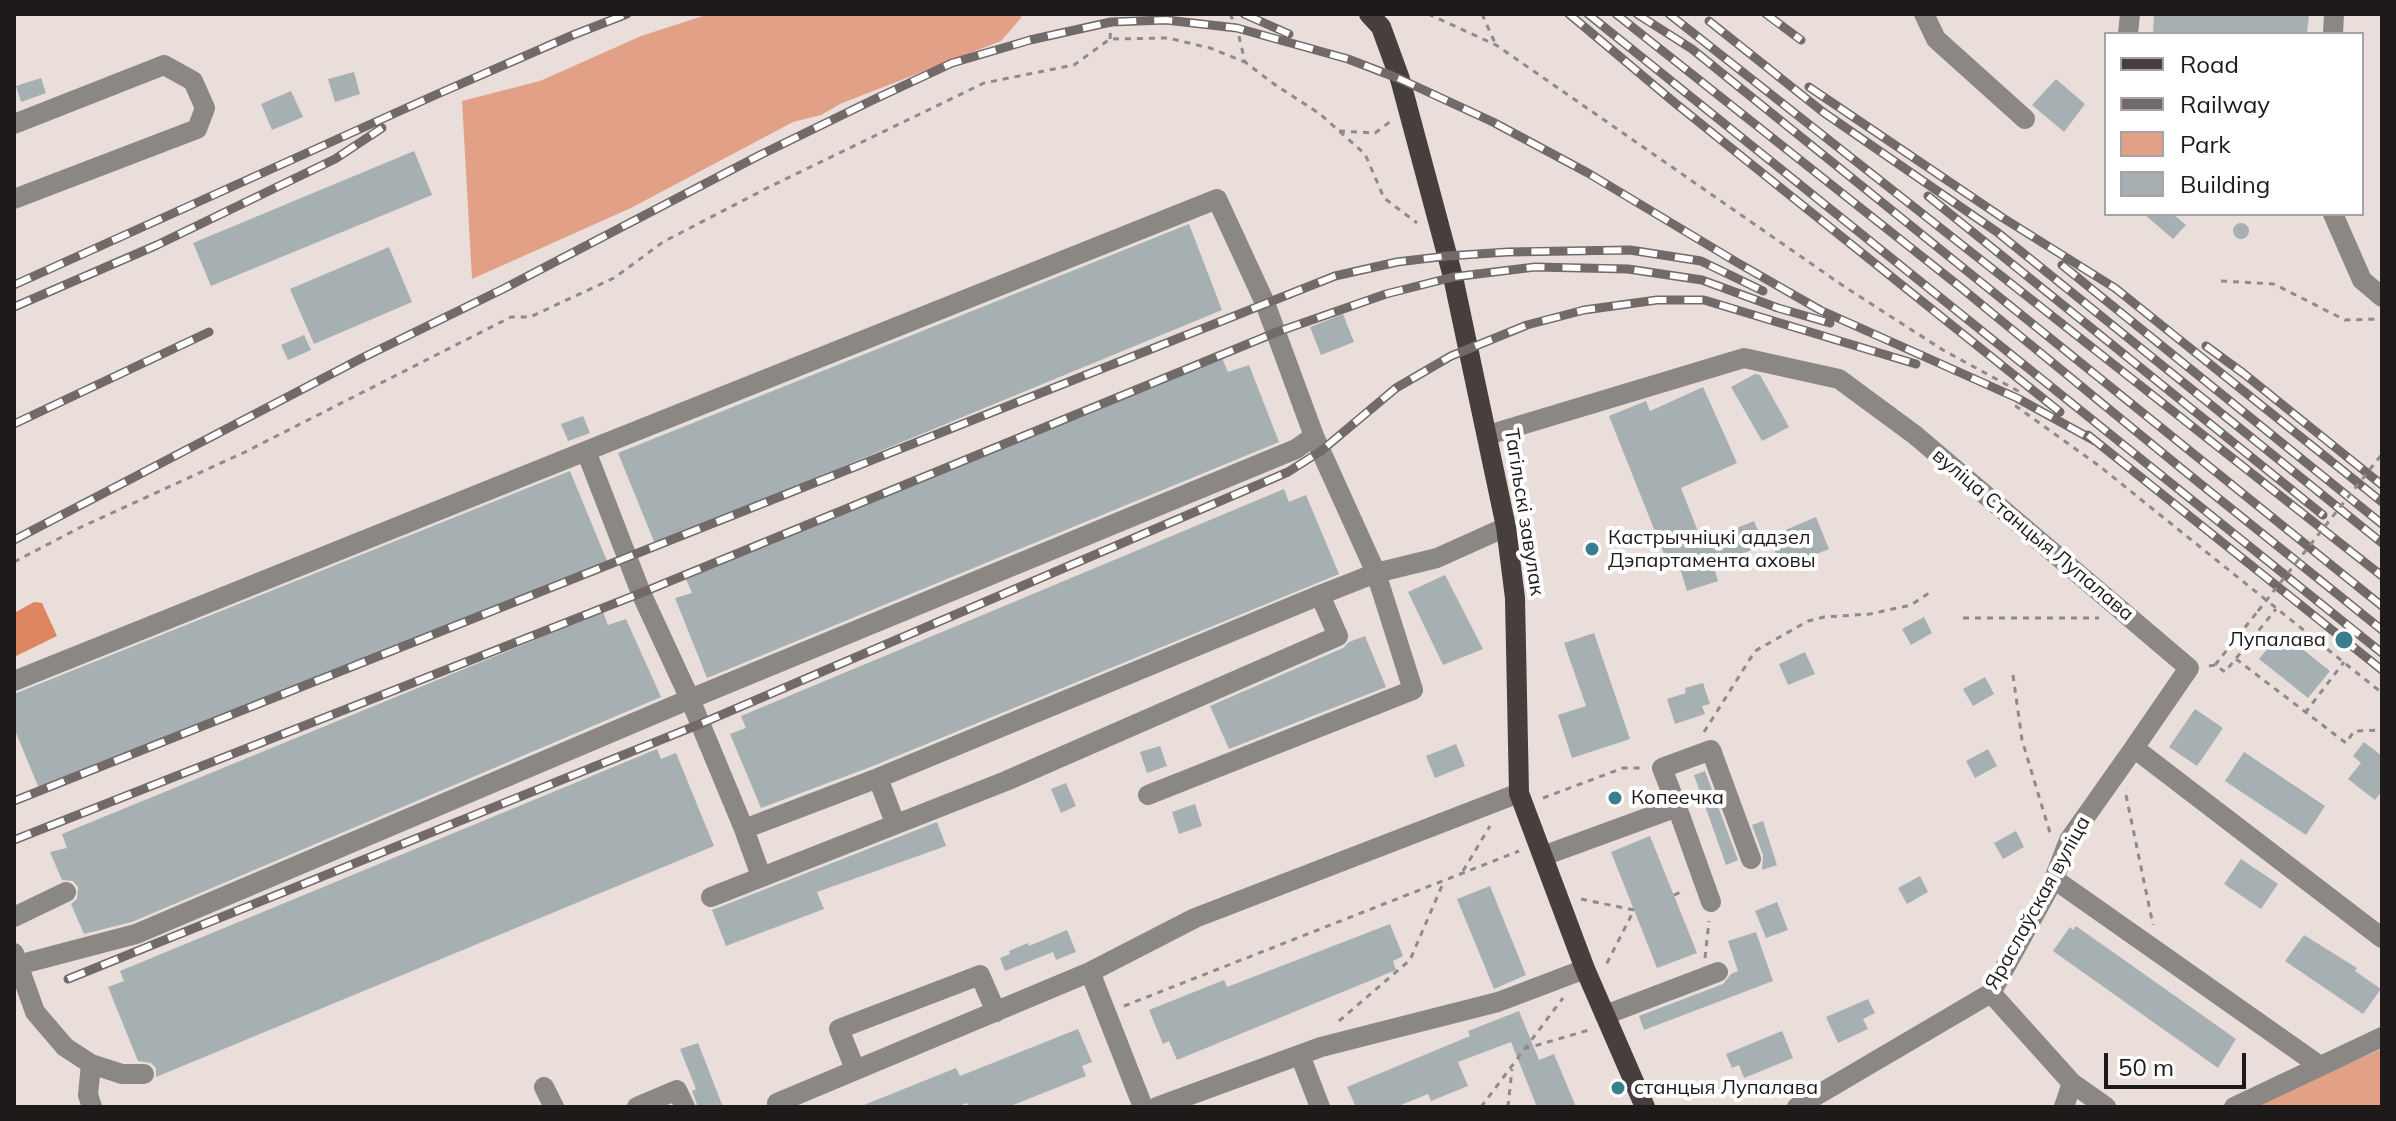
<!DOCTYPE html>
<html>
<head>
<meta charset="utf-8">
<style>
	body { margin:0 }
	#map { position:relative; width:2396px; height:1121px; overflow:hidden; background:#e9deda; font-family:Mulish,sans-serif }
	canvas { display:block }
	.frame { position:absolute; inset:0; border:16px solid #1e1a19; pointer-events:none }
	.legend { position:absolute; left:2104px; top:32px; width:260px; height:184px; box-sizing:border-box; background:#fff; border:2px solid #a5a3a3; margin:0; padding:10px 14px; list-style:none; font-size:24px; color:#1e1a19 }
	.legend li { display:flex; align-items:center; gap:16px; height:40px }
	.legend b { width:40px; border:2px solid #a5a3a3 }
	.scale { position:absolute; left:2104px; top:1053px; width:142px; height:36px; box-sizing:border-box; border:4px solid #1e1a19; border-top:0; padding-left:10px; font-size:24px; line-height:28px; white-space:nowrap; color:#1e1a19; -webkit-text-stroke:6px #fff; paint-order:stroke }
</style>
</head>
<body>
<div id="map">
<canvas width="2396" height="1121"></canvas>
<div class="frame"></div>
<ul class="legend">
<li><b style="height:10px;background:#463f3d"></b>Road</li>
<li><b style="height:10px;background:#716a68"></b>Railway</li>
<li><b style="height:22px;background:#e2a186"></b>Park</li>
<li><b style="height:22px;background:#a6b0b3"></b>Building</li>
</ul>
<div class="scale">50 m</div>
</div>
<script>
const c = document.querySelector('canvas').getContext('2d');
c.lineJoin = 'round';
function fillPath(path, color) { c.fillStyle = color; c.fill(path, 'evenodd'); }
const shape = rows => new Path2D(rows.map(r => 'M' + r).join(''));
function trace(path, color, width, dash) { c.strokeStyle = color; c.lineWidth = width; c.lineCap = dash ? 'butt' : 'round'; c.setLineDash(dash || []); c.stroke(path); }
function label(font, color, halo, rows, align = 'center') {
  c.font = font + ' Mulish,sans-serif'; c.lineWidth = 8; c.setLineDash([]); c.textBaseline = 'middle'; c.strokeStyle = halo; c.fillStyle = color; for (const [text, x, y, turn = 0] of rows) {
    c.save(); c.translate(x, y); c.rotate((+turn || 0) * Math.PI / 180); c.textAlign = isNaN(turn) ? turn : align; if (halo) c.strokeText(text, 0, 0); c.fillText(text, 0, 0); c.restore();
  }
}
const green = shape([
	[709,14,1021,14,1021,18,1001,41,840,104,821,115,793,122,631,208,472,279,462,101,540,81,641,36],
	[2382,1049,2382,1107,2253,1107,2354,1061]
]);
const water = shape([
	[34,602,42,603,57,636,14,657,14,613]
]);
const building = shape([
	[2154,14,2309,14,2307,34,2153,34],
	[354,72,360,94,335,102,328,79],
	[41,78,46,93,21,102,16,86],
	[2056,79,2085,104,2064,132,2032,105],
	[291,91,303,117,272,130,261,104],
	[414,151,432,195,211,286,193,243],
	[2144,214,2173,214,2186,225,2173,239],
	'2233 231a8 8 0 1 1 16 0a8 8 0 1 1-16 0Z',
	[1189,224,1222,310,655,544,618,453],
	[389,247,412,302,314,344,290,289],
	[1343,314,1354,342,1321,355,1310,327],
	[304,335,311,350,288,360,281,345],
	[1222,358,1228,372,1249,365,1279,442,707,678,675,598,692,593,686,579],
	[1755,374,1760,375,1789,427,1762,441,1731,387],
	[1703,387,1737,463,1681,488,1702,542,1754,521,1764,545,1713,565,1718,581,1687,591,1676,555,1666,559,1609,416,1646,401,1650,411],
	[583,416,590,433,568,441,561,424],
	[570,471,607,561,40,791,14,728,14,694],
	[1284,489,1289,502,1306,495,1339,574,873,766,761,808,730,734,746,728,741,716],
	[1816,517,1829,549,1782,568,1769,537],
	[1445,575,1483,649,1443,665,1408,592],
	[603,612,608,625,626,619,661,697,132,922,84,934,71,904,77,899,78,887,73,881,62,880,50,852,67,848,62,834],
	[1924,617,1932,633,1911,645,1902,629],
	[2281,632,2330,671,2308,698,2259,659],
	[1594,633,1630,739,1572,758,1558,715,1586,706,1564,643],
	[1365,636,1386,687,1229,749,1210,706,1343,648,1349,642],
	[1805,652,1815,674,1788,685,1779,664],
	[1985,677,1994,694,1973,706,1963,689],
	[1703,683,1710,704,1702,706,1705,714,1675,724,1667,699,1686,693,1685,688],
	[2195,709,2223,728,2197,766,2169,747],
	[2364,742,2382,756,2382,791,2375,800,2348,779,2361,763,2353,756],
	[1456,744,1465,766,1435,778,1426,756],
	[1160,746,1167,766,1147,773,1140,752],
	[657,749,661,759,676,753,714,846,156,1077,156,1068,151,1063,138,1061,108,987,124,981,120,971],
	[1988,749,1997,766,1975,778,1966,761],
	[2244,752,2325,806,2306,835,2225,781],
	[1705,771,1738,860,1726,865,1694,775],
	[1066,783,1076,806,1061,813,1051,789],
	[1195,804,1202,826,1179,834,1172,812],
	[1763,821,1777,865,1762,870,1763,855,1752,825],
	[937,822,946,846,817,892,824,909,726,946,712,910],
	[2016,831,2024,847,2003,859,1994,843],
	[1650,836,1697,953,1657,968,1611,852],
	[2241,859,2278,884,2261,909,2224,884],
	[1920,876,1928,892,1907,904,1898,888],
	[1490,886,1526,975,1494,989,1457,899],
	[1777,902,1788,930,1766,938,1755,911],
	[1390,924,1403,956,1393,961,1396,970,1177,1060,1169,1041,1163,1044,1149,1010,1224,980,1227,987],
	[2076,926,2236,1039,2218,1068,2053,951,2070,927,2073,930],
	[1067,930,1076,952,1056,960,1053,952,1005,971,1000,958,1010,954,1009,951,1028,943,1029,946],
	[1756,932,1773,981,1644,1030,1639,1016,1723,984,1731,974,1738,971,1728,941],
	[2304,935,2357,968,2355,971,2381,989,2363,1014,2285,961],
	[1868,999,1875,1013,1863,1019,1868,1029,1838,1043,1826,1017],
	[1519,1011,1539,1060,1554,1054,1576,1107,1537,1107,1511,1042,1458,1062,1468,1086,1431,1101,1428,1094,1396,1107,1356,1107,1347,1087,1470,1036,1468,1031],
	[1078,1029,1092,1062,1082,1066,1086,1076,1008,1107,969,1107,967,1103,956,1107,859,1107,956,1068,960,1076],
	[1782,1031,1793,1058,1744,1078,1739,1065,1732,1068,1726,1054],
	[698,1043,723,1107,698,1107,692,1091,696,1089,680,1049]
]);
const path = shape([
	[1230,14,1237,28,1245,62,1274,84,1320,114,1365,154,1384,198,1417,223],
	[1428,14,1496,45,1842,285,1943,350,2020,392,2013,404,2098,465,2382,693],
	[1482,14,1495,43],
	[1110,39,1111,22,1115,14],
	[1339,131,1375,133,1391,121],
	[2221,281,2274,284,2345,320,2382,319],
	[14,562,81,527,243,453,511,317,530,317,614,278,663,242,769,187,984,83,1074,65,1110,39,1168,38,1210,48,1245,62],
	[1963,618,2099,618],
	[2236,659,2346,743,2354,731,2382,730],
	[2215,665,2258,611],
	[2209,666,2215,665,2225,672,2276,609],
	[2013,675,2022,740,2050,833],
	[2305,713,2344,662],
	[1704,732,1755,651,1808,621,1824,617,1870,614,1911,605,1932,591],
	[2126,795,2153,925],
	[1543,798,1623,768,1642,768],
	[1463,871,1490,826],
	[1674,895,1685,890],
	[1581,899,1634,910,1606,965],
	[1705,958,1709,921],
	[1124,1006,1519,851],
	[1339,1021,1410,960,1444,881],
	[1524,1049,1589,1030],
	[1481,1107,1563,998],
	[1508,1107,1512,1069]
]);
const minor = shape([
	[1924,14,1936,39,2025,119],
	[2128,34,2130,14],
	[2333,34,2334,14],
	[14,124,164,65,193,81,205,108,197,129,14,199],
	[2333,214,2362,280,2382,297],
	[1488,435,1744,358,1839,379,1915,435,2189,668,2134,748,2382,938],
	[1320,595,1376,573,1437,558,1506,527],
	[14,681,586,451],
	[878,778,895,823],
	[1677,807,1662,768,1711,750,1751,859],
	[744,829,690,699,641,593,586,451,1217,199,1265,303,1314,436,1376,573,1413,690,1148,795],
	[1543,856,1677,807,1711,902],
	[2054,879,2320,1066],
	[711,897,1006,781,1338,636,1320,595,878,778,744,829,761,876],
	[14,917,66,892],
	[14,953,35,1012,65,1047,91,1064,122,1074,144,1074],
	[18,965,136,934,690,699,1296,449,1314,436],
	[1090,972,1143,1107],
	[1991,993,2072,1083,2106,1107],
	[1605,1015,1718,972],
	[1300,1055,1320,1107],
	[91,1064,88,1095,92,1107],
	[855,1069,839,1029,980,975,996,1012],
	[544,1087,554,1107],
	[777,1103,1090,972,1195,918,1519,793],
	[637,1107,677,1090,685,1107],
	[1157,1107,1321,1047,1498,1002,1585,969],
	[1797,1107,1991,993,2054,879,2069,840,2134,748],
	[2064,1107,2072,1083],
	[2234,1107,2382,1037]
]);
const major = shape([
	[1369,14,1381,27,1400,79,1453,277,1506,527,1515,598,1519,793,1585,969,1645,1107]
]);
const rail = shape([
	[1244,14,1289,34],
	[1569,14,1675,103,2060,412],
	[1588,14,2382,653],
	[1616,14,1959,286,2182,469,2382,630],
	[1637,14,1692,49,2382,606],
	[1669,14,2382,576],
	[1766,14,1801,40],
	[1709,21,1823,112,1997,232,2382,543],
	[1809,87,2003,218,2115,288,2382,502],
	[1928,196,2323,515],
	[2062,265,2382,524],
	[14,285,433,96,573,35,627,14],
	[14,307,157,245,335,159,382,128],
	[2206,346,2243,373,2382,485],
	[14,424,209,332],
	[2088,435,2382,670],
	[14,540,362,358,503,289,760,155,875,99,952,63,1030,40,1111,22,1166,20,1237,28,1348,59,1400,79,1493,122,1588,173,1738,263,1820,310,2017,398,2095,441],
	[14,801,1335,276,1397,262,1447,256,1508,252,1630,250,1701,261,1763,291],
	[14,840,641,593,1277,332,1386,294,1453,277,1535,267,1628,269,1702,280,1778,308,1830,323],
	[68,979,700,724,1288,472,1321,451,1396,388,1451,356,1527,325,1584,310,1657,300,1704,300,1916,364]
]);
const pathBridge = shape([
	[2258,611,2382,454]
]);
const markers = [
	[1592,549,8,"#397e8c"],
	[2344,640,10,"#397e8c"],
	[1615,798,8,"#397e8c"],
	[1618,1088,8,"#397e8c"]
];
const streetNames = [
	["Тагільскі завулак",1524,512,81],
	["вуліца Станцыя Лупалава",2033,535,40],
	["Яраслаўская вуліца",2038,903,-61]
];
const poiNames = [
	["Кастрычніцкі аддзел",1608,538],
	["Дэпартамента аховы",1608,561],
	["Лупалава",2326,640,"right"],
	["Копеечка",1631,798],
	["станцыя Лупалава",1634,1088]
];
fillPath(green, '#e2a186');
fillPath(water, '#dc8560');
fillPath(building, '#a6b0b3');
trace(path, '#928a87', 3, [6, 6]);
trace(minor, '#8b8785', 20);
trace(major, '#463f3d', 20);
trace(rail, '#716a68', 9);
trace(rail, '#fff', 6, [18]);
trace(pathBridge, '#928a87', 3, [6, 6]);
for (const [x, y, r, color] of markers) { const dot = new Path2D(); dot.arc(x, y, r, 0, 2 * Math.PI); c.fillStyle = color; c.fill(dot); trace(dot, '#fff', 3); }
label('20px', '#1e1a19', '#fff', streetNames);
label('20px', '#1e1a19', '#fff', poiNames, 'left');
</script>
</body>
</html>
